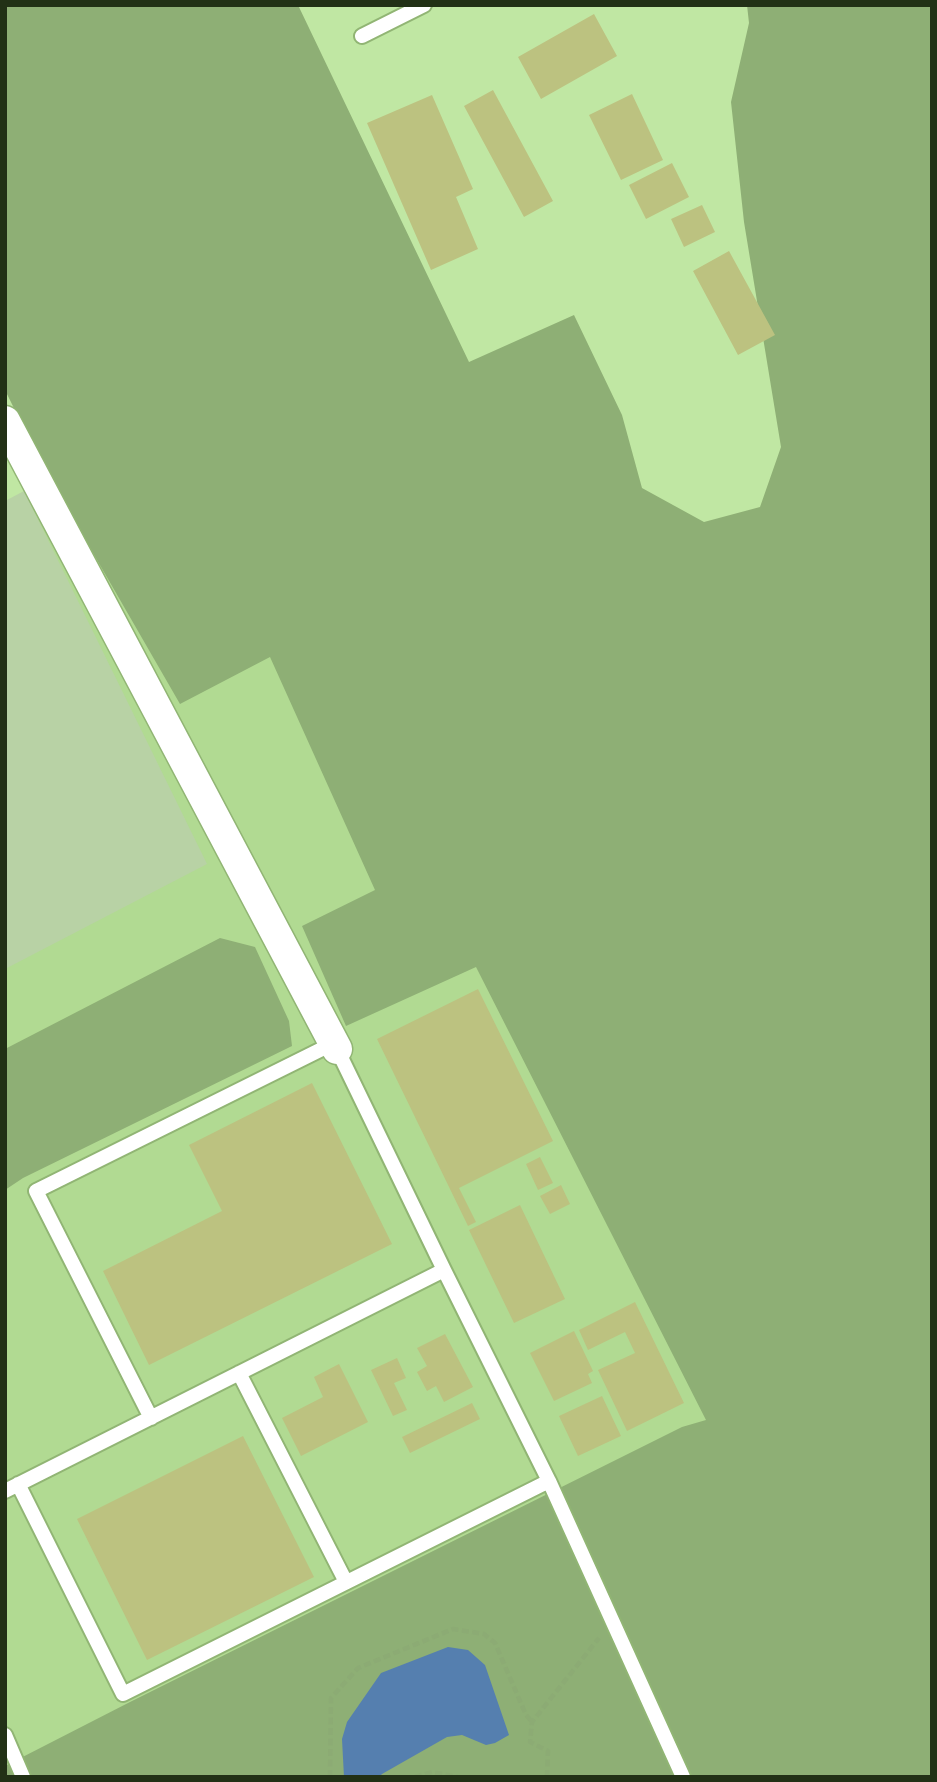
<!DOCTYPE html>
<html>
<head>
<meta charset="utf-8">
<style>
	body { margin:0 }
	#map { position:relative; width:937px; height:1782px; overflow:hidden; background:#c0e7a3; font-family:"PT Serif",serif }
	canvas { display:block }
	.frame { position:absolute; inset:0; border:7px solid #223116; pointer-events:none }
</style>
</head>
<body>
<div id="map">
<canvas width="937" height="1782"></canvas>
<div class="frame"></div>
</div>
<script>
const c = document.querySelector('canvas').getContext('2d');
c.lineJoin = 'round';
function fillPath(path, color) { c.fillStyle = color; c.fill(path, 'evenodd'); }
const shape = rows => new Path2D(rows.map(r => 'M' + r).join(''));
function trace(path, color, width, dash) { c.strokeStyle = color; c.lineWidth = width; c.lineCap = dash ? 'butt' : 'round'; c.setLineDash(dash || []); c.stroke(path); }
const built = shape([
	[214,403,896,1777,5,1777,5,507]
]);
const green = shape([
	[24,491,207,864,5,969,5,501]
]);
const forest = shape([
	[5,5,298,5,469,362,574,315,622,415,642,488,704,522,760,507,781,447,744,222,731,102,749,23,747,5,932,5,932,1777,5,1777,5,1766,130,1702,682,1427,706,1420,476,967,346,1026,302,926,375,890,270,657,180,704,40,461,5,390],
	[220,938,255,947,289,1021,292,1046,23,1178,5,1190,5,1049]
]);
const water = shape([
	[448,1647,468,1650,485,1665,509,1735,495,1743,486,1745,462,1735,447,1737,382,1774,379,1777,344,1777,342,1739,347,1722,381,1673]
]);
const building = shape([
	[594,14,617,56,541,99,518,57],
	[493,90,553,201,524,217,464,106],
	[632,94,663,160,621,180,589,115],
	[432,95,473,189,456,197,478,249,431,270,367,123],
	[672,163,689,197,646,219,629,185],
	[702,205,715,232,684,247,671,219],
	[729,251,775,335,738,355,693,271],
	[478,989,553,1141,459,1188,476,1222,468,1226,377,1039],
	[312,1083,392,1244,149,1365,103,1271,222,1211,189,1145],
	[540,1157,553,1183,538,1190,526,1164],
	[561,1185,570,1204,550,1214,540,1196],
	[520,1205,565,1299,514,1323,469,1230],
	[635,1302,684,1403,627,1431,598,1370,635,1353,625,1332,588,1350,579,1330],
	[574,1331,593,1371,588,1374,592,1383,554,1401,530,1353],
	[445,1334,473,1387,444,1402,436,1386,427,1391,417,1372,427,1366,417,1348],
	[397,1358,406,1378,394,1383,407,1410,393,1416,371,1370],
	[339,1364,368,1422,301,1456,282,1418,323,1397,314,1377],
	[602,1396,621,1436,578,1456,559,1416],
	[472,1403,480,1419,410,1453,402,1437],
	[243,1436,314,1577,147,1660,77,1519]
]);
const path = shape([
	[330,1777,331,1698,358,1668,453,1629,484,1634,495,1643,526,1715,532,1722],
	[415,1777,432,1772,458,1777],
	[547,1777,548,1751,530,1742,532,1722,599,1638]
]);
const lane = shape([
	[362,36,424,5],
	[337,1049,444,1270,549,1481,683,1777],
	[239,1373,346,1582],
	[151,1418,36,1191,334,1043],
	[18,1484,123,1694,549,1481],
	[5,1491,444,1270],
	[5,1735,23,1777]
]);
const street = shape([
	[5,421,337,1049]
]);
fillPath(built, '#b1da92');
fillPath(green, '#b8d2a5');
fillPath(forest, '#8eaf75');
fillPath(water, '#557faf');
fillPath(building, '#bcc280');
trace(lane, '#91b574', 18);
trace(street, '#91b574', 33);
trace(path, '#8cab74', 4.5, [7, 3.5]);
trace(lane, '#fff', 14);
trace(street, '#fff', 30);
</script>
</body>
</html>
